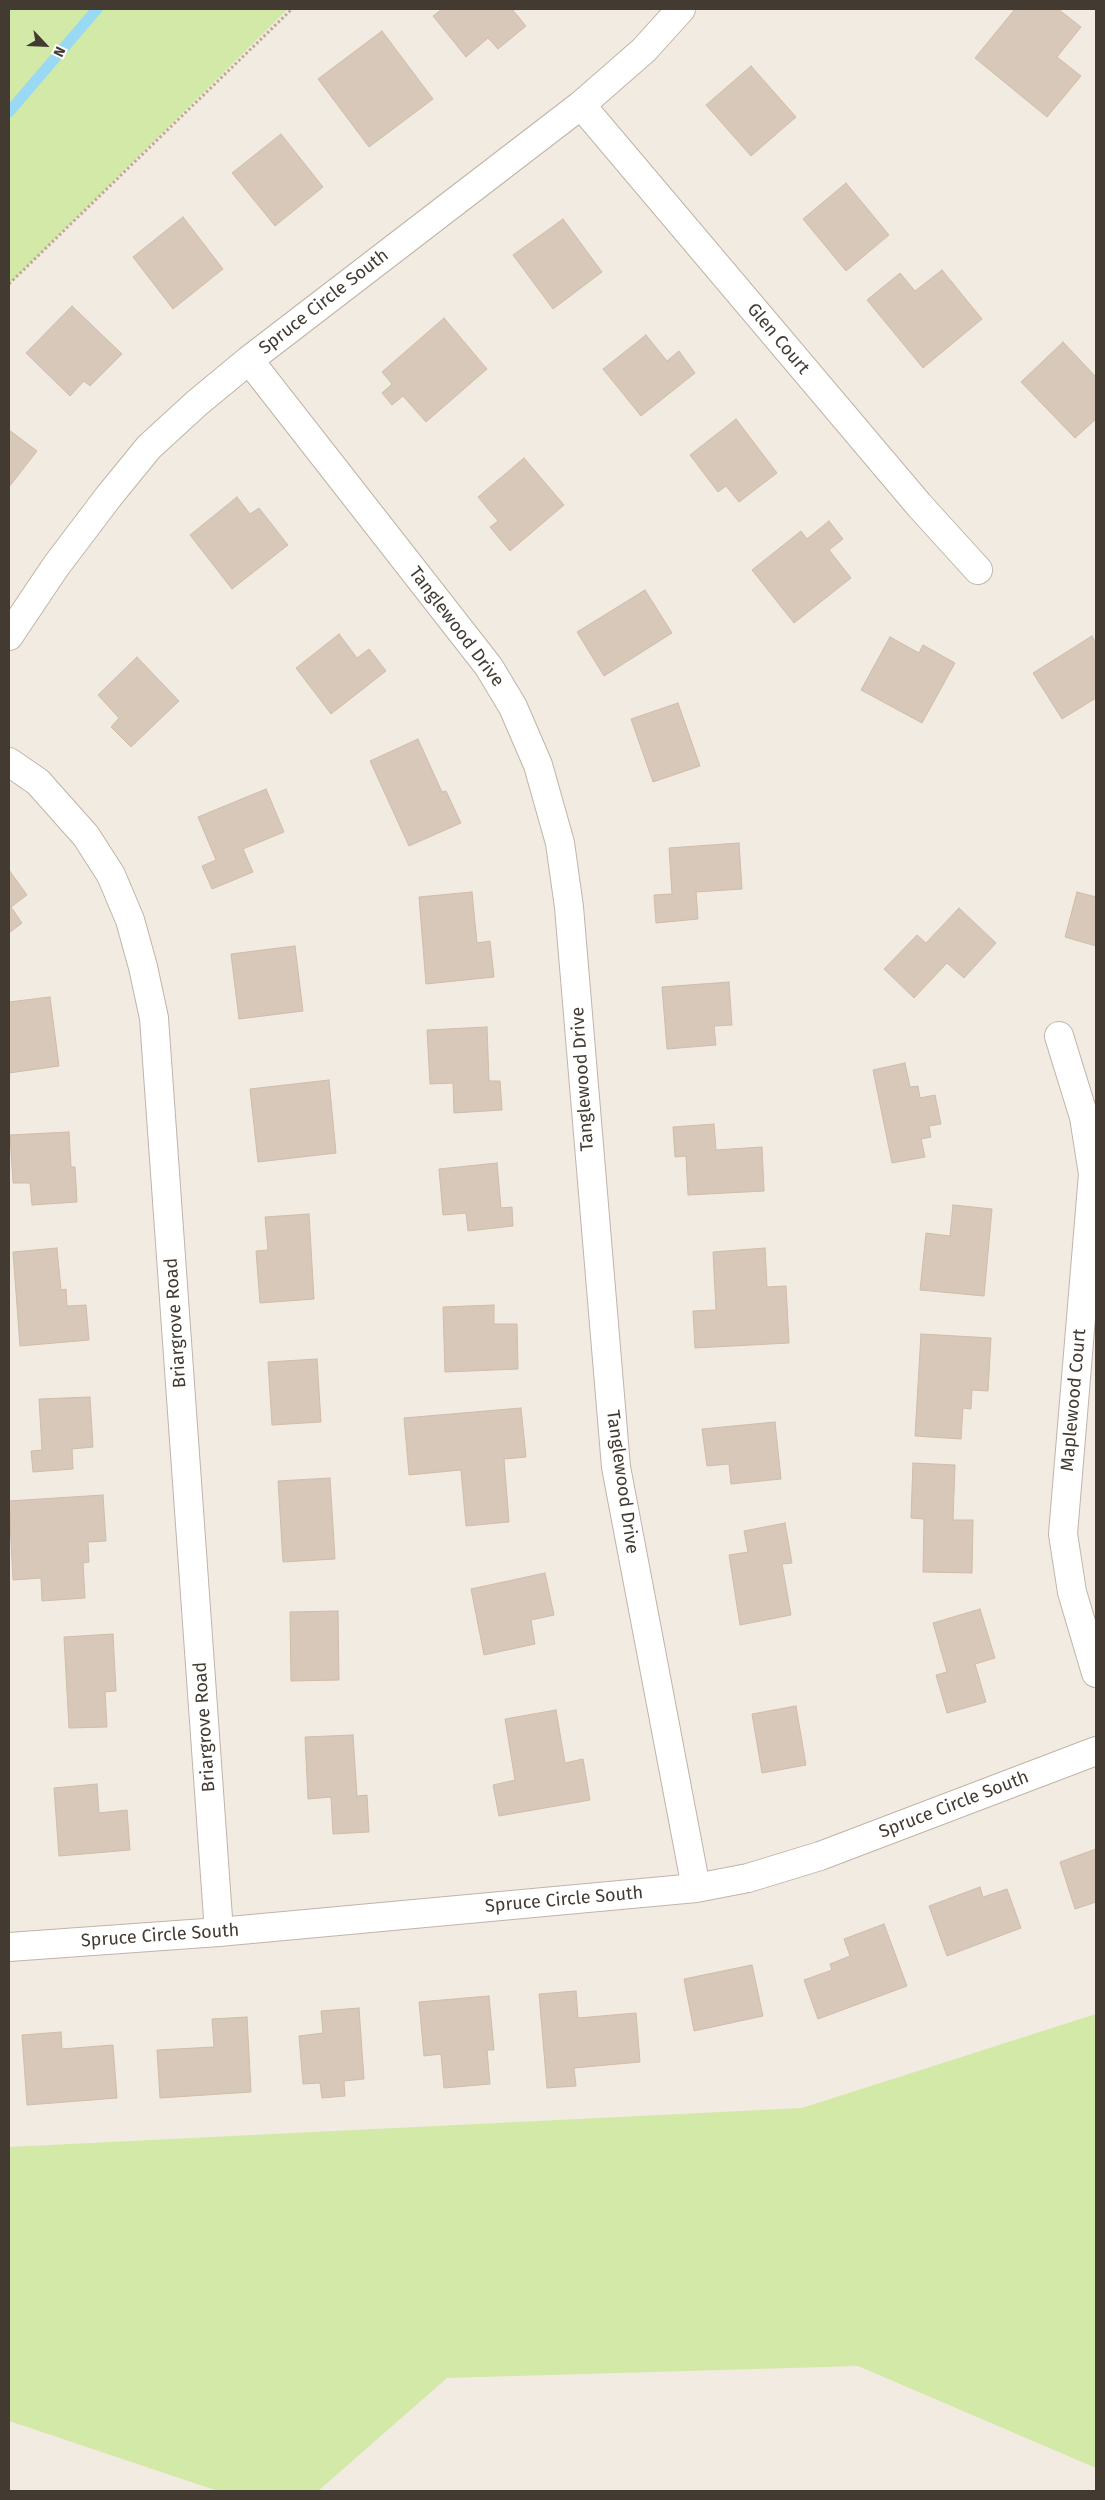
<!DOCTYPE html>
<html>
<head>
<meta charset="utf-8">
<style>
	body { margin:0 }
	#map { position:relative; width:1105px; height:2500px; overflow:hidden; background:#f2ebe1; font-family:"Fira Sans",sans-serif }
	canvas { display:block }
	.frame { position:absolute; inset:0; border:10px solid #433a32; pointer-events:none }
	.north { position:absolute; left:20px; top:20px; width:50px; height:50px; -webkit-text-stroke:4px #fff; paint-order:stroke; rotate:115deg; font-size:14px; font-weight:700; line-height:20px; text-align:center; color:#433a32 }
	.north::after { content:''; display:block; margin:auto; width:18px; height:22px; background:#433a32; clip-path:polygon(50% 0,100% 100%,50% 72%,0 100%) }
</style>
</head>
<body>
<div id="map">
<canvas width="1105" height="2500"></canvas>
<div class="frame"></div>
<div class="north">N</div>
</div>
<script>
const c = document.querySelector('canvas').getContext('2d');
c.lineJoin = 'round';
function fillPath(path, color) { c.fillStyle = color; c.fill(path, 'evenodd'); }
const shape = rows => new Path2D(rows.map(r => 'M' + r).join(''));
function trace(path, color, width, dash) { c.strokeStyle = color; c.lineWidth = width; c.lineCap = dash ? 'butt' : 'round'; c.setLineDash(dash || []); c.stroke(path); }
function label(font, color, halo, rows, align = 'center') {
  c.font = font + ' "Fira Sans",sans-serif'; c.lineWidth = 4; c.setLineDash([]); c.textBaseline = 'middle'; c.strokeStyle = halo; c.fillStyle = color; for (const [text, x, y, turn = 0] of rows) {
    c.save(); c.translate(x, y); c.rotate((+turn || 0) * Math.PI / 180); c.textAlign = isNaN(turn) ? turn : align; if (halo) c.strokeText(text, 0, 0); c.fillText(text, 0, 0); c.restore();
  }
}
const green = shape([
	[9,9,288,9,9,284],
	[1096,2014,1096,2468,858,2366,447,2378,318,2491,218,2491,9,2421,9,2147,802,2108]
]);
const stream = shape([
	[9,112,97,9]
]);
const building = shape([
	[442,9,512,9,526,26,498,49,488,38,466,57,433,16,442,9],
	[1015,9,1058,9,1081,27,1057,57,1081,76,1047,117,975,58,1015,9],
	[382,31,433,99,369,147,318,79,382,31],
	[751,66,796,117,751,156,706,105,751,66],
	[281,134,323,187,275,226,232,173,281,134],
	[846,183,889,235,846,271,803,219,846,183],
	[183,217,223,269,173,309,133,257,183,217],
	[563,219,602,272,553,309,513,255,563,219],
	[942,270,982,319,923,368,867,300,900,273,915,291,942,270],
	[72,306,122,354,90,386,84,381,70,396,26,353,72,306],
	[444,318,487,369,426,422,403,396,392,405,382,393,392,384,382,372,444,318],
	[646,335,667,361,679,351,695,373,641,416,603,369,646,335],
	[1063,342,1096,377,1096,419,1075,438,1021,382,1063,342],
	[736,419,777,473,739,502,726,486,718,492,690,455,736,419],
	[9,430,37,451,9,487,9,430],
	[524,458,564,505,510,551,490,527,498,521,478,497,524,458],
	[237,497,250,514,259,508,288,545,232,589,190,535,237,497],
	[829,521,843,539,829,550,851,578,794,623,752,570,801,531,807,539,829,521],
	[645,590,672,633,604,676,577,632,645,590],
	[339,634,357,658,369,649,386,671,331,714,296,668,339,634],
	[1092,636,1096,643,1096,698,1062,719,1033,673,1092,636],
	[890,637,919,653,923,645,955,663,922,723,861,690,890,637],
	[137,657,179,701,131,747,111,727,119,718,98,695,137,657],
	[678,703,700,766,653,782,631,719,678,703],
	[418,739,442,792,446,791,461,823,409,846,370,761,418,739],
	[266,789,284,832,243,849,253,872,212,889,202,866,216,860,198,817,266,789],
	[739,843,742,889,696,892,698,919,656,923,654,895,672,894,669,848,739,843],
	[9,870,27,895,11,907,22,923,9,933,9,870],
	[472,892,477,943,490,941,494,977,426,984,419,897,472,892],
	[1077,892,1096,897,1096,946,1065,937,1077,892],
	[959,908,996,943,964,978,947,963,914,998,884,969,917,935,926,943,959,908],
	[295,946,303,1011,239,1019,231,954,295,946],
	[729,982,732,1025,714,1026,716,1045,667,1049,662,987,729,982],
	[50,997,59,1066,9,1073,9,1002,50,997],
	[487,1027,489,1081,500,1081,502,1110,454,1113,453,1083,430,1084,427,1030,487,1027],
	[905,1063,910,1087,918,1086,920,1098,935,1095,941,1124,929,1126,931,1137,921,1139,925,1157,892,1163,873,1070,905,1063],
	[329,1080,336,1153,258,1162,250,1089,329,1080],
	[714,1124,716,1150,762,1147,764,1191,688,1195,686,1156,675,1157,673,1127,714,1124],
	[69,1132,71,1167,75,1167,77,1202,32,1205,30,1183,13,1183,10,1135,69,1132],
	[497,1163,501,1208,512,1207,513,1226,468,1231,466,1213,443,1215,439,1169,497,1163],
	[953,1205,992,1209,984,1296,920,1290,926,1233,950,1236,953,1205],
	[309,1214,314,1299,260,1303,256,1251,268,1250,265,1217,309,1214],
	[57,1248,61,1290,66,1289,67,1306,86,1305,89,1340,20,1346,13,1252,57,1248],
	[765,1248,767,1287,786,1286,789,1343,695,1348,693,1311,716,1310,713,1252,765,1248],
	[494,1305,494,1324,517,1324,518,1369,445,1372,443,1307,494,1305],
	[921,1334,991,1338,988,1391,972,1390,971,1409,963,1408,961,1439,915,1436,921,1334],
	[317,1359,321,1422,272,1425,268,1362,317,1359],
	[90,1397,93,1447,72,1449,73,1469,33,1472,31,1451,42,1450,39,1399,90,1397],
	[521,1408,526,1457,504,1459,509,1522,466,1526,461,1470,409,1475,404,1418,521,1408],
	[775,1422,781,1479,731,1484,729,1464,707,1466,702,1429,775,1422],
	[913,1463,955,1465,953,1520,973,1520,972,1573,923,1572,924,1519,911,1518,913,1463],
	[330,1478,335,1559,283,1562,278,1481,330,1478],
	[103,1495,106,1541,88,1542,89,1562,83,1563,85,1598,42,1601,41,1578,13,1580,9,1501,103,1495],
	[785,1523,792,1563,782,1564,791,1615,740,1625,729,1555,748,1552,744,1531,785,1523],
	[545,1573,554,1615,531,1620,535,1644,484,1655,471,1589,545,1573],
	[980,1609,995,1658,975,1664,986,1702,947,1713,936,1675,947,1672,933,1623,980,1609],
	[338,1611,339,1680,291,1681,290,1612,338,1611],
	[113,1634,116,1691,105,1692,107,1727,69,1728,64,1637,113,1634],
	[796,1706,806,1765,762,1773,752,1714,796,1706],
	[556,1710,565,1763,583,1759,590,1800,499,1816,493,1785,515,1780,505,1719,556,1710],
	[353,1735,357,1796,367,1795,369,1832,333,1834,331,1797,308,1799,305,1737,353,1735],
	[97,1784,99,1813,127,1810,130,1850,59,1856,54,1788,97,1784],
	[1096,1849,1096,1902,1075,1909,1060,1862,1096,1849],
	[980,1887,983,1897,1007,1889,1021,1928,947,1956,929,1906,980,1887],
	[884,1924,907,1986,818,2019,804,1980,832,1970,830,1964,850,1956,844,1939,884,1924],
	[752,1965,763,2016,694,2031,684,1979,752,1965],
	[576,1991,578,2018,636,2013,640,2062,574,2068,576,2086,547,2088,539,1994,576,1991],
	[489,1996,494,2050,487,2050,490,2084,444,2088,441,2054,424,2056,419,2002,489,1996],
	[359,2008,364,2079,344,2081,345,2096,322,2098,320,2083,303,2084,299,2036,323,2033,321,2011,359,2008],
	[247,2017,251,2092,160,2098,157,2050,214,2047,212,2019,247,2017],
	[61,2032,62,2049,113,2045,117,2098,27,2105,22,2035,61,2032]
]);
const path = shape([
	[9,284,292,9]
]);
const minor = shape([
	[581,105,919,505,978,570],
	[249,360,489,667,513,707,538,765,560,843,569,907,616,1467,696,1888],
	[9,636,56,566,109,496,149,447,197,403,249,360,581,105,644,50,681,9],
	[9,762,38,782,86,836,111,875,130,920,143,967,154,1018,219,1932],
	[1059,1036,1084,1117,1093,1174,1063,1534,1072,1592,1096,1673],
	[9,1947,219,1932,696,1888,748,1878,820,1856,1096,1751]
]);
const streetNames = [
	["Spruce Circle South",324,302,-38],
	["Glen Court",778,339,50],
	["Tanglewood Drive",456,627,53],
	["Tanglewood Drive",583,1079,-94],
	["Briargrove Road",176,1323,-94],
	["Maplewood Court",1074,1400,-85],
	["Tanglewood Drive",622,1482,82],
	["Briargrove Road",205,1727,-94],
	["Spruce Circle South",954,1805,-21],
	["Spruce Circle South",564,1900,-5],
	["Spruce Circle South",160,1936,-4]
];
fillPath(green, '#d3e9a7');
trace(stream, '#99d9f4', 11);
fillPath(building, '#d7c8b9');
trace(building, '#cfbca9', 1);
trace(minor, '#c0b4a7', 30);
trace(path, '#c0ab94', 3, [2.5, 2.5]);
trace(minor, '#fff', 28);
label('18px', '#433a32', '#fff', streetNames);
</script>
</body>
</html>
